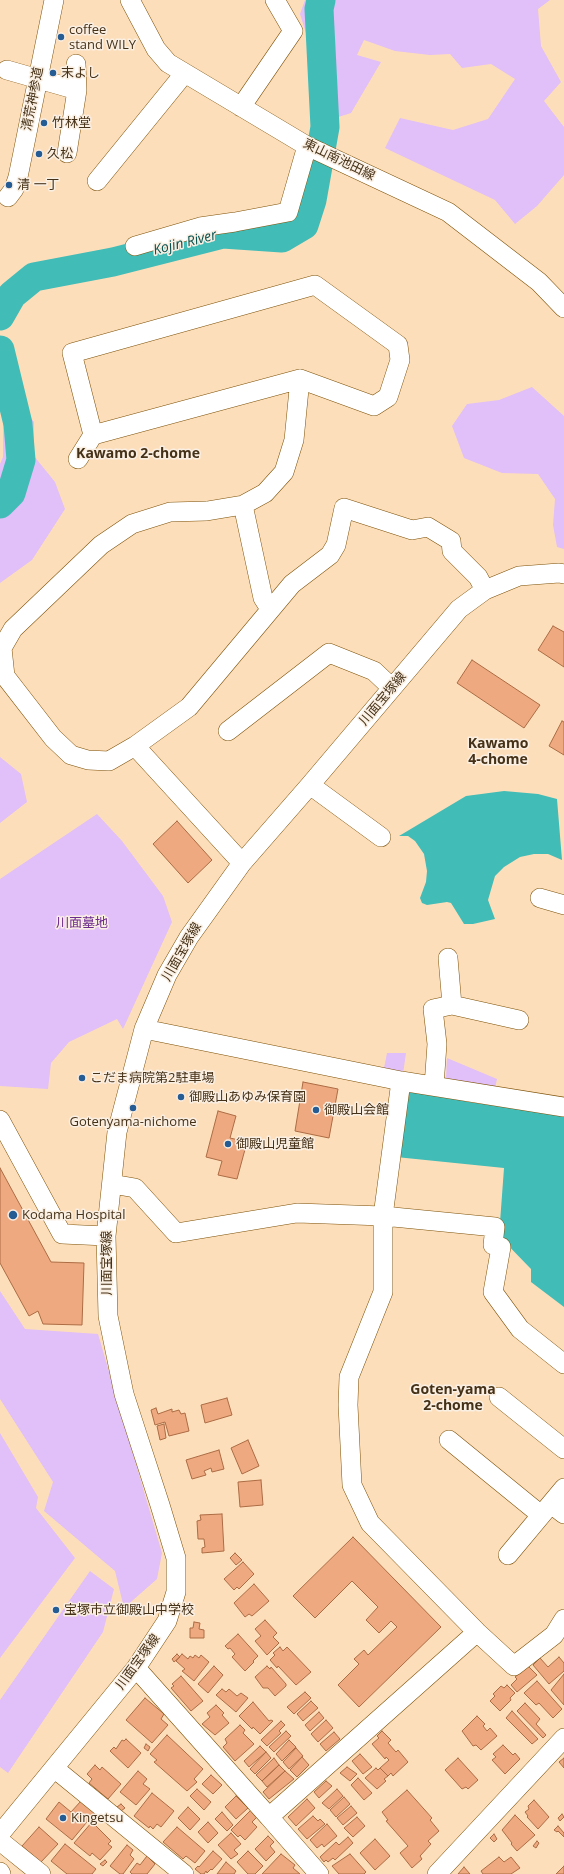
<!DOCTYPE html>
<html>
<head>
<meta charset="utf-8">
<style>
	body { margin:0 }
	canvas { display:block; background:#fddeba }
</style>
</head>
<body>
<canvas width="564" height="1874"></canvas>
<script>
const c = document.querySelector('canvas').getContext('2d');
c.lineJoin = 'round';
function fillPath(path, color) { c.fillStyle = color; c.fill(path, 'evenodd'); }
const shape = rows => new Path2D(rows.map(r => 'M' + r).join(''));
function trace(path, color, width, dash) { c.strokeStyle = color; c.lineWidth = width; c.lineCap = dash ? 'butt' : 'round'; c.setLineDash(dash || []); c.stroke(path); }
function label(font, color, halo, rows, align = 'center') {
  c.font = font + ' "Open Sans","Noto Sans JP",sans-serif'; c.lineWidth = 3; c.setLineDash([]); c.textBaseline = 'middle'; c.strokeStyle = halo; c.fillStyle = color; for (const [text, x, y, turn = 0] of rows) {
    c.save(); c.translate(x, y); c.rotate((+turn || 0) * Math.PI / 180); c.textAlign = isNaN(turn) ? turn : align; if (halo) c.strokeText(text, 0, 0); c.fillText(text, 0, 0); c.restore();
  }
}
const green = shape([
	[305,0,550,0,538,9,541,46,561,82,544,101,564,127,564,175,537,206,515,224,495,200,385,148,400,118,453,130,488,119,515,79,491,64,462,68,450,54,430,55,395,51,364,40,357,55,381,62,351,113,329,120,313,92,310,46,300,14],
	[532,387,564,416,564,549,557,547,553,525,555,499,538,474,502,473,464,458,452,426,467,404,499,400],
	[24,410,34,422,34,456,55,482,65,509,32,560,0,583,0,464,3,457,3,417],
	[0,757,21,774,27,802,0,823],
	[97,814,122,841,163,896,172,922,123,1029,117,1019,69,1042,51,1063,48,1089,0,1086,0,879],
	[387,1053,406,1053,403,1074,384,1068],
	[447,1058,497,1079,495,1088,446,1078],
	[0,1291,25,1329,98,1334,162,1553,157,1579,124,1608,115,1571,44,1511,53,1482,0,1399],
	[0,1433,38,1497,36,1508,75,1558,0,1658],
	[90,1571,114,1589,103,1632,8,1773,0,1767,0,1700]
]);
const water = shape([
	[504,791,538,794,557,799,562,860,548,854,534,854,520,857,504,867,495,876,488,900,495,919,473,924,464,924,451,903,447,902,427,905,422,903,420,898,426,882,427,871,424,854,415,841,408,836,399,836,466,796],
	[406,1088,469,1102,564,1115,564,1307,531,1282,531,1269,499,1236,504,1168,396,1157]
]);
const river = shape([
	[0,316,12,295,34,277,113,262,223,234,282,238,304,225,312,200,325,127,319,9,321,0],
	[0,350,18,424,21,460,11,493,0,504]
]);
const building = shape([
	[553,626,564,632,564,667,538,650,553,626],
	[472,660,540,705,524,728,457,683,472,660],
	[562,721,564,722,564,755,549,746,562,721],
	[177,821,212,860,188,883,153,844,177,821],
	[303,1082,338,1089,329,1138,295,1131,303,1082],
	[218,1111,236,1116,230,1138,247,1142,237,1179,218,1175,222,1161,206,1157,218,1111],
	[0,1168,51,1262,84,1263,82,1325,43,1324,38,1311,29,1316,0,1263,0,1168],
	[227,1398,232,1415,205,1423,201,1405,227,1398],
	[156,1408,158,1414,172,1409,172,1412,179,1410,181,1414,185,1413,189,1431,169,1436,165,1422,155,1425,151,1410,156,1408],
	[164,1424,166,1438,160,1440,157,1426,164,1424],
	[248,1440,259,1466,242,1474,231,1448,248,1440],
	[219,1450,224,1469,212,1472,211,1468,204,1471,206,1475,192,1479,186,1460,219,1450],
	[261,1480,263,1505,240,1507,238,1482,261,1480],
	[222,1514,224,1551,202,1553,202,1548,205,1547,204,1539,198,1539,197,1521,201,1520,200,1515,222,1514],
	[353,1537,441,1627,359,1707,338,1685,359,1664,354,1659,364,1650,368,1655,397,1627,391,1621,379,1633,366,1620,378,1607,352,1581,315,1618,293,1596,353,1537],
	[235,1553,242,1560,236,1565,230,1558,235,1553],
	[243,1562,254,1574,239,1589,237,1587,234,1590,224,1579,243,1562],
	[254,1584,269,1601,252,1616,249,1614,245,1617,234,1603,254,1584],
	[265,1620,277,1633,273,1637,279,1643,267,1655,255,1641,261,1636,255,1629,265,1620],
	[194,1622,200,1623,199,1629,204,1630,204,1638,190,1638,190,1628,193,1628,194,1622],
	[238,1634,258,1656,253,1661,254,1662,245,1671,232,1657,235,1654,230,1648,228,1649,225,1646,238,1634],
	[280,1647,283,1651,287,1647,311,1672,296,1685,278,1666,277,1668,270,1660,275,1655,273,1653,280,1647],
	[177,1654,180,1657,174,1662,172,1659,177,1654],
	[182,1654,188,1659,190,1656,193,1658,195,1655,199,1658,201,1655,209,1662,194,1681,182,1671,185,1669,176,1661,182,1654],
	[559,1657,564,1663,564,1671,549,1684,533,1665,540,1658,548,1667,559,1657],
	[214,1666,223,1675,208,1693,198,1684,214,1666],
	[267,1666,270,1669,271,1667,286,1684,286,1686,275,1696,268,1688,263,1688,255,1677,267,1666],
	[528,1666,537,1675,517,1692,511,1685,517,1679,515,1677,528,1666],
	[564,1674,564,1705,551,1690,564,1674],
	[181,1676,203,1701,191,1711,171,1688,174,1686,172,1684,181,1676],
	[537,1681,562,1709,553,1718,539,1703,536,1705,524,1693,537,1681],
	[507,1685,515,1693,510,1698,511,1700,500,1711,490,1701,495,1696,493,1694,501,1686,504,1688,507,1685],
	[222,1689,226,1692,229,1689,237,1696,241,1693,248,1698,236,1712,216,1695,222,1689],
	[305,1692,311,1698,294,1714,287,1707,305,1692],
	[145,1698,164,1714,161,1719,168,1725,152,1743,126,1720,145,1698],
	[311,1701,318,1708,303,1721,297,1714,311,1701],
	[253,1702,269,1721,271,1720,273,1721,260,1734,253,1727,252,1729,239,1716,253,1702],
	[525,1703,540,1719,536,1724,546,1735,543,1738,517,1711,525,1703],
	[216,1705,224,1713,222,1715,229,1723,215,1735,202,1724,210,1717,207,1713,216,1705],
	[512,1711,538,1739,532,1744,506,1718,512,1711],
	[319,1712,324,1718,310,1731,305,1725,319,1712],
	[477,1716,485,1724,483,1726,487,1731,490,1728,497,1736,481,1750,476,1745,473,1746,462,1731,477,1716],
	[326,1720,333,1728,318,1742,311,1734,326,1720],
	[281,1721,285,1725,279,1731,281,1733,267,1746,261,1740,281,1721],
	[240,1725,245,1730,243,1733,254,1744,235,1761,223,1747,227,1743,225,1739,240,1725],
	[286,1731,291,1736,274,1752,269,1747,286,1731],
	[382,1731,391,1740,388,1743,396,1752,398,1750,408,1762,393,1776,391,1773,388,1776,380,1768,389,1760,386,1757,385,1759,372,1744,379,1738,377,1736,382,1731],
	[334,1732,340,1739,326,1751,320,1744,334,1732],
	[167,1735,203,1769,194,1779,197,1782,187,1791,154,1762,157,1760,150,1754,167,1735],
	[126,1739,141,1753,128,1768,110,1751,114,1747,116,1749,122,1740,124,1741,126,1739],
	[289,1740,296,1747,282,1761,276,1754,289,1740],
	[146,1744,150,1747,148,1751,144,1748,146,1744],
	[503,1745,513,1755,515,1753,520,1759,505,1774,492,1760,496,1757,493,1754,503,1745],
	[260,1746,266,1752,249,1767,244,1761,260,1746],
	[296,1748,303,1756,289,1769,283,1762,296,1748],
	[266,1752,271,1758,255,1774,250,1769,266,1752],
	[360,1754,372,1767,363,1774,352,1761,360,1754],
	[302,1757,309,1765,297,1777,290,1770,302,1757],
	[274,1758,279,1765,262,1781,256,1775,274,1758],
	[458,1758,478,1780,468,1789,466,1787,462,1789,445,1770,458,1758],
	[564,1758,564,1768,559,1762,564,1758],
	[95,1765,100,1770,102,1767,121,1784,108,1799,89,1783,92,1779,87,1774,95,1765],
	[279,1765,285,1771,267,1787,262,1781,279,1765],
	[347,1767,357,1774,350,1781,340,1773,347,1767],
	[376,1768,378,1770,380,1768,388,1776,384,1779,386,1781,377,1789,365,1778,376,1768],
	[138,1771,147,1779,143,1784,150,1789,136,1805,120,1792,138,1771],
	[285,1771,294,1779,269,1799,263,1792,285,1771],
	[211,1775,222,1785,213,1794,202,1784,211,1775],
	[358,1778,372,1793,364,1800,351,1785,358,1778],
	[326,1781,332,1786,319,1798,314,1792,326,1781],
	[197,1789,211,1802,204,1810,190,1796,197,1789],
	[337,1789,343,1796,329,1809,322,1803,337,1789],
	[407,1790,432,1818,430,1820,439,1831,428,1841,431,1844,420,1856,422,1859,412,1868,400,1853,408,1846,386,1821,388,1820,382,1812,407,1790],
	[152,1793,174,1811,161,1827,157,1824,153,1829,150,1826,149,1828,134,1816,152,1793],
	[236,1796,248,1808,236,1819,225,1807,236,1796],
	[344,1797,350,1804,336,1817,330,1810,344,1797],
	[307,1799,315,1808,296,1826,288,1817,307,1799],
	[534,1800,549,1817,538,1829,527,1817,528,1816,525,1812,529,1809,528,1806,534,1800],
	[81,1801,96,1811,72,1840,46,1819,59,1802,71,1812,81,1801],
	[121,1804,125,1808,121,1811,117,1807,121,1804],
	[351,1806,357,1813,343,1825,337,1818,351,1806],
	[188,1807,200,1819,190,1830,178,1818,188,1807],
	[251,1810,257,1817,252,1822,257,1827,245,1840,240,1835,238,1837,231,1830,251,1810],
	[222,1812,233,1825,227,1831,215,1819,222,1812],
	[562,1814,564,1817,560,1821,558,1818,562,1814],
	[515,1815,535,1835,517,1851,511,1844,512,1843,502,1830,515,1815],
	[313,1816,318,1821,320,1819,325,1824,307,1839,298,1829,313,1816],
	[357,1817,365,1826,353,1837,344,1828,357,1817],
	[92,1822,111,1841,108,1844,112,1847,100,1860,92,1853,90,1856,74,1843,92,1822],
	[208,1822,218,1833,208,1843,198,1832,208,1822],
	[327,1824,337,1836,324,1847,322,1844,317,1848,310,1840,327,1824],
	[558,1826,564,1833,564,1837,558,1831,557,1832,554,1830,558,1826],
	[39,1827,58,1844,41,1862,22,1846,39,1827],
	[177,1827,205,1851,195,1863,186,1856,183,1859,163,1842,177,1827],
	[231,1833,241,1844,234,1850,238,1854,231,1859,218,1845,231,1833],
	[494,1834,497,1839,494,1842,490,1838,494,1834],
	[268,1836,274,1842,270,1846,275,1852,266,1861,255,1849,268,1836],
	[348,1837,353,1843,335,1860,333,1858,328,1862,326,1860,324,1862,320,1857,336,1842,339,1845,348,1837],
	[375,1839,390,1856,375,1870,360,1853,375,1839],
	[537,1841,539,1843,536,1848,533,1846,537,1841],
	[65,1844,96,1869,92,1874,67,1874,51,1861,65,1844],
	[127,1845,133,1850,130,1855,134,1859,123,1874,120,1874,110,1866,127,1845],
	[213,1851,222,1859,212,1870,211,1869,207,1873,206,1871,204,1874,201,1874,195,1869,198,1866,199,1867,213,1851],
	[248,1851,263,1866,255,1874,248,1874,237,1862,248,1851],
	[281,1854,295,1865,293,1868,300,1874,262,1874,281,1854],
	[350,1854,366,1872,364,1874,339,1874,332,1866,350,1854],
	[147,1856,155,1864,147,1874,132,1874,130,1872,137,1863,140,1865,147,1856],
	[499,1857,504,1862,511,1857,520,1868,511,1874,483,1874,481,1871,499,1857],
	[105,1860,107,1862,103,1866,100,1864,105,1860],
	[226,1862,236,1871,234,1874,217,1874,226,1862],
	[564,1866,564,1874,556,1874,564,1866],
	[464,1867,470,1874,458,1874,464,1867]
]);
const minor = shape([
	[130,0,156,49,168,63,307,146,448,212,539,282,564,308],
	[7,70,77,90],
	[241,107,293,31,275,0],
	[67,153,77,90,76,64],
	[97,181,184,74],
	[8,197,14,189,18,177,54,0],
	[135,246,200,227,235,222,288,212,307,146],
	[300,379,374,406,388,397,400,360,398,345,315,285,72,353,93,435,300,379,294,440,284,472,265,493,243,505,207,511,170,512,132,524,101,545,13,629,2,648,5,676,53,738,71,755,88,760,109,761,135,746,189,707,292,584,330,555,336,545,344,508,412,530,428,527,451,541,452,551,478,577,485,590],
	[78,459,93,435],
	[243,505,263,598,270,609],
	[228,731,329,653,374,671,392,688],
	[135,746,242,863],
	[310,785,381,837],
	[540,898,564,905],
	[448,958,452,1005],
	[144,1029,401,1081,564,1107],
	[401,1081,383,1216,383,1292,349,1377,348,1405,352,1485,370,1523,477,1632,514,1666,554,1635,564,1619],
	[434,1086,437,1044,433,1009,452,1005,519,1020],
	[0,1120,62,1234,106,1236],
	[112,1184,135,1188,176,1233,297,1213,383,1216,495,1227,493,1245,501,1247,493,1292,520,1329,564,1364],
	[499,1397,564,1449],
	[449,1440,541,1515],
	[551,1504,564,1514],
	[508,1555,564,1488],
	[136,1668,269,1817,477,1632],
	[54,1768,184,1874],
	[269,1817,319,1874],
	[0,1834,136,1668,167,1621,176,1592,176,1558,160,1505,124,1394,108,1316,106,1236,117,1132,144,1029,167,975,189,937,242,863,310,785,459,609,485,590,519,576,559,573,564,574],
	[0,1841,41,1874],
	[0,1872,1,1874],
	[437,1874,564,1738]
]);
const markers = [
	[61,37,4,"#255c94"],
	[53,73,4,"#255c94"],
	[44,123,4,"#255c94"],
	[39,154,4,"#255c94"],
	[9,185,4,"#255c94"],
	[82,1078,4,"#255c94"],
	[181,1097,4,"#255c94"],
	[133,1108,4,"#255c94"],
	[316,1110,4,"#255c94"],
	[228,1144,4,"#255c94"],
	[13,1215,5,"#255c94"],
	[56,1610,4,"#255c94"],
	[63,1818,4,"#255c94"]
];
const poiNames = [
	["coffee",69,30],
	["stand WILY",69,45],
	["末よし",61,73],
	["竹林堂",52,123],
	["久松",47,154],
	["清 一丁",17,185],
	["こだま病院第2駐車場",90,1078],
	["御殿山あゆみ保育園",189,1097],
	["御殿山会館",324,1110],
	["Gotenyama-nichome",133,1122,"center"],
	["御殿山児童館",236,1144],
	["Kodama Hospital",22,1215],
	["宝塚市立御殿山中学校",64,1610],
	["Kingetsu",71,1818]
];
const streetNames = [
	["清荒神参道",33,99,-79],
	["東山南池田線",339,160,26],
	["川面宝塚線",383,699,-50],
	["川面宝塚線",182,952,-60],
	["川面宝塚線",107,1263,-90],
	["川面宝塚線",138,1662,-54]
];
const parkNames = [
	["川面墓地",82,923]
];
const waterNames = [
	["Kojin River",185,243,-14]
];
const neighbourhoodNames = [
	["Kawamo 2-chome",138,454],
	["Kawamo",498,744],
	["4-chome",498,760],
	["Goten-yama",453,1390],
	["2-chome",453,1406]
];
fillPath(green, '#e1bff8');
fillPath(water, '#42bcb7');
trace(river, '#42bcb7', 29);
fillPath(building, '#eea980');
trace(building, '#ac6c44', 1);
trace(minor, '#7d5107', 20);
trace(minor, '#fff', 19);
for (const [x, y, r, color] of markers) { const dot = new Path2D(); dot.arc(x, y, r, 0, 2 * Math.PI); c.fillStyle = color; c.fill(dot); trace(dot, '#faefe3', 1.5); }
label('13px', '#453117', '#faefe3', poiNames, 'left');
label('13px', '#453117', '#faefe3', streetNames);
label('13px', '#6c2a8e', '#faefe3', parkNames);
label('italic 14px', '#095250', '#faefe3', waterNames);
label('bold 14px', '#453117', '#faefe3', neighbourhoodNames);
</script>
</body>
</html>
